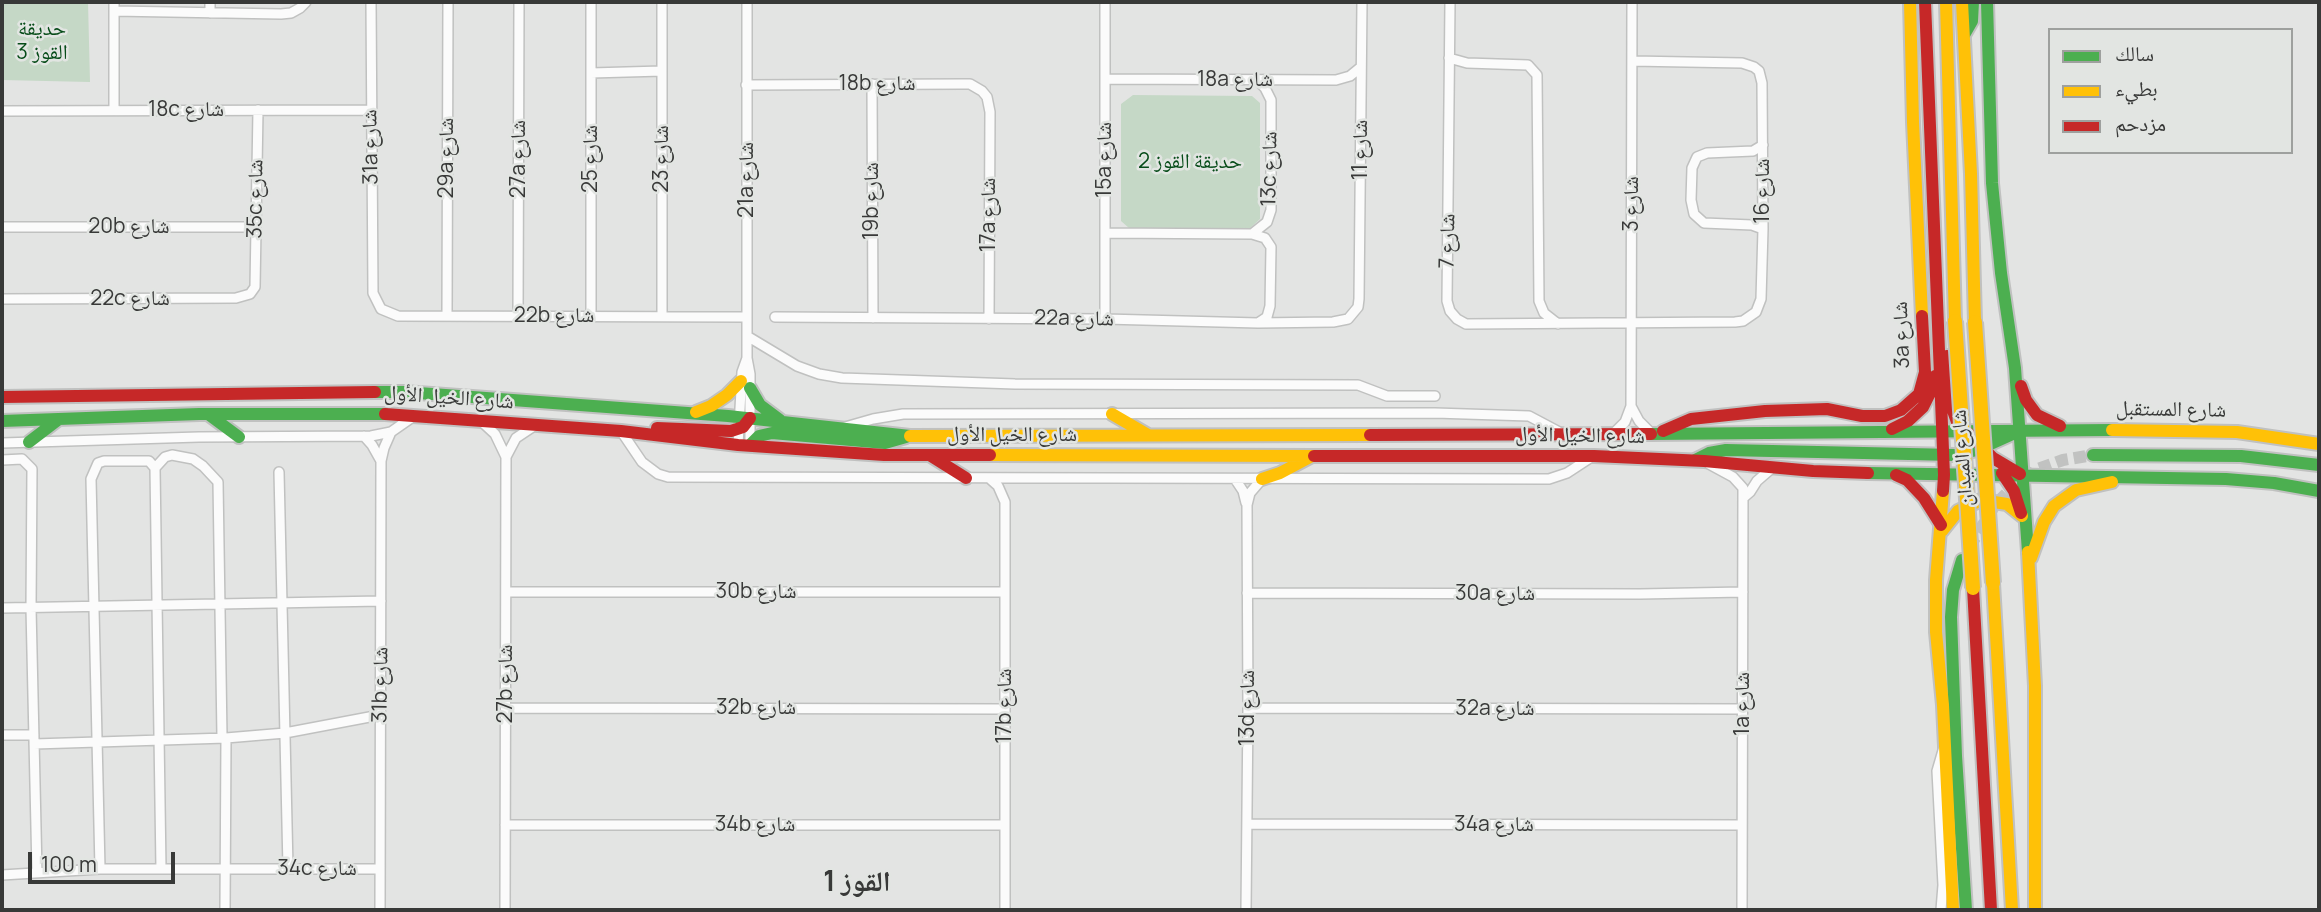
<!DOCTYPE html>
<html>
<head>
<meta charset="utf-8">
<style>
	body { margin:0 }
	#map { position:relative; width:2321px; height:912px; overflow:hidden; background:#e3e4e3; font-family:Manrope,"Noto Naskh Arabic",sans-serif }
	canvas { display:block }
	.frame { position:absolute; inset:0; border:4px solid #383938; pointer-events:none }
	.legend { position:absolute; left:2048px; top:28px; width:245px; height:126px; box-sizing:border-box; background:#e2e5e2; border:2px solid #9ea09e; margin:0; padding:9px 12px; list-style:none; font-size:21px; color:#383938 }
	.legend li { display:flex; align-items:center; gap:14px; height:35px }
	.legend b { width:35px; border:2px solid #9ea09e }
	.scale { position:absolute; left:28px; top:852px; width:147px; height:32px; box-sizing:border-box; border:4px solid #383938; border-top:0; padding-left:9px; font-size:21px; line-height:24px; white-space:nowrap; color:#383938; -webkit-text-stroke:5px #e2e5e2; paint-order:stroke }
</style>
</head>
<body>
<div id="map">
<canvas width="2321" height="912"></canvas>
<div class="frame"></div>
<ul class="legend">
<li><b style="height:9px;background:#4caf50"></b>سالك</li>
<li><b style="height:9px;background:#ffc107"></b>بطيء</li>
<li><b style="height:9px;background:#c62828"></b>مزدحم</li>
</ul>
<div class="scale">100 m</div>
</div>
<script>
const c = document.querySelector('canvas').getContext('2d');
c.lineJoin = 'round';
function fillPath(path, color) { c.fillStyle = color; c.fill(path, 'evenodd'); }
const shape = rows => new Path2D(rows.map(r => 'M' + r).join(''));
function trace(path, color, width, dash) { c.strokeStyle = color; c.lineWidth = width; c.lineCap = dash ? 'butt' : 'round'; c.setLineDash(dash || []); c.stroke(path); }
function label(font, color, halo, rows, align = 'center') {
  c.font = font + ' Manrope,"Noto Naskh Arabic",sans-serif'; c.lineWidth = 5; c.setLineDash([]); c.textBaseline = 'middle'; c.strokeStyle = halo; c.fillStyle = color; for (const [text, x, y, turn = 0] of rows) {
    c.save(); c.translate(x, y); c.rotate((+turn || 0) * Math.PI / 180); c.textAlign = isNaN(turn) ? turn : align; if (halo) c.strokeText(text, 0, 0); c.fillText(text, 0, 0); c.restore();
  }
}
const green = shape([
	[2,2,88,2,90,82,2,80],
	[1133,95,1252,96,1260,103,1260,219,1249,229,1129,228,1121,221,1121,104]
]);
const secondaryTunnel = shape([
	[1969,548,1995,505,2015,485,2038,469,2063,460,2093,455]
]);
const street = shape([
	[371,2,373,293,381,309,398,316,747,317],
	[591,2,591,316],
	[662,2,662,316],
	[747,2,747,358,750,374,750,445],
	[1450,2,1447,301,1450,311,1457,319,1466,324,1735,322,1743,321,1756,312,1761,299,1763,229,1762,83,1759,71,1754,67,1742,63,1632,61],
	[114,11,281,14,291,13,300,8,306,2],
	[210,13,210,2],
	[1449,58,1467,63,1528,65,1537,75,1539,301,1544,313,1558,324],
	[591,73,662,71],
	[1105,79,1336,80,1350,76,1361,67],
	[872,84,873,318],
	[746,85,962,84,970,84,982,91,987,97,990,112,989,319],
	[114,110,114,2],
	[2,111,371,110],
	[2,227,256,227],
	[1763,229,1752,225,1704,223,1694,214,1691,200,1692,168,1697,157,1707,153,1753,151,1763,145],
	[1105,233,1252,234,1265,238,1271,247,1270,306,1267,317,1258,323],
	[1252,234,1267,222,1271,210,1271,100,1265,88,1257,80],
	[2,299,236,298,250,294,255,287,258,110],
	[447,315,448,2],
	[518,315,519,2],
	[775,317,1105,319,1258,323,1333,322,1348,319,1358,307,1359,299,1362,2],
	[1105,319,1105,2],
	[747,336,797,366,819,374,842,378,1015,384,1358,385,1387,396,1435,396],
	[1631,406,1639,421,1651,433],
	[482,422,495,434,506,457,505,910],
	[845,427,873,419,903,414,1435,413,1529,416,1563,434],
	[621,431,642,462,658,474,668,477,1549,479,1567,473,1593,456],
	[1613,434,1625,422,1631,406,1632,2],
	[364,436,372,445,381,461],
	[2,443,199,437,371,436,391,432],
	[738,445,742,372,747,358],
	[506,457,516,438,534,426],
	[2,460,22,459,32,469,31,608,37,872],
	[1709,464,1733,477,1743,488,1742,910],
	[155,468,165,457,172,455,193,459,203,466,218,482,222,737],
	[279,472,288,868],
	[989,478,998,486,1005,502,1005,910],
	[1235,479,1243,491,1246,503],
	[1743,498,1750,492,1757,481,1772,468],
	[506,592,1005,592],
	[1247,593,1640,594,1743,592],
	[2,608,381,601],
	[506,708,1005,709],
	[1248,708,1743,709],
	[2,735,34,735],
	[34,744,226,738,285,733,380,715],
	[1247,824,1742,825],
	[505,825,1005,825],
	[100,869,91,479,98,463,104,461,149,461,155,468,161,869],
	[2,875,100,869,380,869],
	[225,910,226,738],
	[380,910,381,461,384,448,391,432,414,416],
	[1246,910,1248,708,1247,505,1250,493,1262,479],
	[1941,910,1943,885,1937,771,1944,747]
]);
const fast = shape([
	[1987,2,1992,183,2001,273,2015,368,2028,552],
	[1964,35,1972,21,1973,2],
	[750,388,760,405,780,420],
	[375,392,405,392,728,416,910,436],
	[208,414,239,437],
	[2,421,199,414,385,414],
	[1651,434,2112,430],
	[29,442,59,419],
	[750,445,759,436,772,433,885,443,906,437],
	[2093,455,2241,456,2319,465],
	[1695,460,1709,453,1726,450,1955,455,1977,450,2017,432],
	[1868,473,2226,479,2274,483,2319,491],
	[1962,560,1953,590,1951,617,1956,756,1966,910]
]);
const slow = shape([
	[1910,2,1913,122,1922,316],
	[1946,2,1955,321],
	[1962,2,1971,174,1975,322],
	[696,412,711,406,727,395,741,381],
	[1112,414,1148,435],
	[2112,430,2237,432,2319,444],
	[910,436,1370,435],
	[990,455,1314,456],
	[1262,479,1280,473,1312,456],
	[1943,491,1936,580,1936,632,1943,705,1953,910],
	[1942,531,1958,511,1981,500,2007,504,2022,516],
	[2028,552,2035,686,2035,910],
	[2031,558,2044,522,2054,506,2076,490,2112,482],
	[1993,583,2012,910]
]);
const jam = shape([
	[1925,2,1944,475,1943,491],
	[1947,356,1951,405,1957,422,1993,458,2020,474],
	[2021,386,2026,400,2037,415,2060,426],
	[2,397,375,392],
	[385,414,621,431,738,445,884,455,990,455],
	[657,428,731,431,743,427,750,418],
	[1892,429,1908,421,1923,407,1932,389,1935,376],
	[1663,431,1691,419,1765,411,1827,409,1862,416,1885,416,1901,410,1919,394,1925,372,1922,316],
	[1370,435,1651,434],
	[931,456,966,478],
	[1314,456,1594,456,1704,461,1813,471,1868,473],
	[2002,473,2014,491,2021,513],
	[1896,475,1907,480,1924,498,1941,525],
	[1973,588,1991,910]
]);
const slowBridge = shape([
	[1955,321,1973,588],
	[1975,322,1993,583]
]);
const parkNames = [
	["حديقة",42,29],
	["القوز 3",42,53],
	["حديقة القوز 2",1190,162]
];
const streetNames = [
	["18a شارع",1235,80],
	["18b شارع",877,84],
	["18c شارع",186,110],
	["31a شارع",371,147,-91],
	["شارع 11",1361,150,-90],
	["29a شارع",447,158,-90],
	["27a شارع",519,159,-90],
	["شارع 25",591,159,-90],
	["شارع 23",662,159,-90],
	["15a شارع",1105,160,-90],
	["13c شارع",1270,169,-89],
	["21a شارع",747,180,-90],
	["شارع 16",1763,191,-90],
	["35c شارع",256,199,-89],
	["19b شارع",872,201,-90],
	["شارع 3",1632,204,-90],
	["17a شارع",989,215,-90],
	["20b شارع",129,227],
	["شارع 7",1448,241,-89],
	["22c شارع",130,299],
	["22b شارع",554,316],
	["22a شارع",1074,319,1],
	["3a شارع",1902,335,-92],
	["شارع الخيل الأول",449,398,4],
	["شارع المستقبل",2171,410,1],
	["شارع الخيل الأول",1012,435],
	["شارع الخيل الأول",1580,436,1],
	["شارع الميدان",1963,458,-94],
	["30b شارع",756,592],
	["30a شارع",1495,594],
	["27b شارع",506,684,-90],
	["31b شارع",381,685,-89],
	["1a شارع",1743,704,-90],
	["17b شارع",1005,706,-90],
	["32b شارع",756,708],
	["13d شارع",1248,708,-90],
	["32a شارع",1495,709],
	["34b شارع",755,825],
	["34a شارع",1494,825],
	["34c شارع",317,869]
];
const districtNames = [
	["القوز 1",857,883]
];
fillPath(green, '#c5d8c6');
trace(secondaryTunnel, '#c1c2c1', 12, [12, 6]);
trace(street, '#c0c1c0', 12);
trace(fast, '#c0c1c0', 16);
trace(slow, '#c0c1c0', 16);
trace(jam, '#c0c1c0', 16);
trace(street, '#fbfbfb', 9);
trace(fast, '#4caf50', 12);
trace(slow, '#ffc107', 12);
trace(jam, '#c62828', 12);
trace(slowBridge, '#c0c1c0', 18, []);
trace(slowBridge, '#ffc107', 14);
label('21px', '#074c19', '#e2e5e2', parkNames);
label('21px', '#383938', '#e2e5e2', streetNames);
label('bold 28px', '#383938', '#e2e5e2', districtNames);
</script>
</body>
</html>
